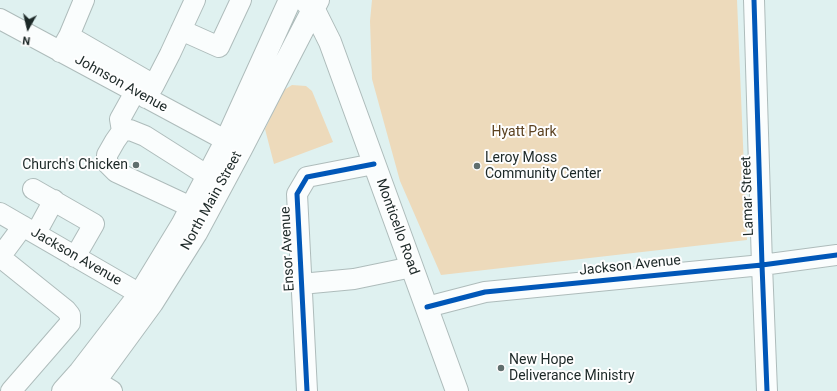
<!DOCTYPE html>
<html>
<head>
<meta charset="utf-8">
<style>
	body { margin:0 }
	#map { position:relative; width:837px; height:391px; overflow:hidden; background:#dff1f0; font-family:Roboto,sans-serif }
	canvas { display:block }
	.north { position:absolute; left:8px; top:8px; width:40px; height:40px; -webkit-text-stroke:3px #fefefe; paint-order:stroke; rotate:188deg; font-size:11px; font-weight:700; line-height:16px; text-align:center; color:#1c2827 }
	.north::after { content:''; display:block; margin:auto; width:14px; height:18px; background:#1c2827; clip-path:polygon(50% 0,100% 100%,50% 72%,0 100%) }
</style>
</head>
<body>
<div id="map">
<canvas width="837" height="391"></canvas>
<div class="north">N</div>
</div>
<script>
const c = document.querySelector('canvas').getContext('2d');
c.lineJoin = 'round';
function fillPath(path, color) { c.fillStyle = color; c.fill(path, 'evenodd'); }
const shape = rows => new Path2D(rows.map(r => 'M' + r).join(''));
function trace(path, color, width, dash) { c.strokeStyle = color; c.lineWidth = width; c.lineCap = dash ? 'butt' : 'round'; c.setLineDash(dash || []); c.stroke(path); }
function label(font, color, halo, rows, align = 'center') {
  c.font = font + ' Roboto,sans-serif'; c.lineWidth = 4; c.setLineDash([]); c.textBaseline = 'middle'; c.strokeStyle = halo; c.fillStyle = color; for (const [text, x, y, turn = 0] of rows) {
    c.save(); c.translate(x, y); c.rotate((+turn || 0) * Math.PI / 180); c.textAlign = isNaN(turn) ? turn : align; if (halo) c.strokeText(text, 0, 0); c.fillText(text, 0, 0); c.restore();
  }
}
const green = shape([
	[372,0,737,0,747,240,441,275,400,181,372,79,370,21],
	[292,85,306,86,312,91,333,142,274,164,265,129,284,90]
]);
const minor = shape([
	[754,0,762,265,767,391],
	[0,19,240,148],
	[181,30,219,47,241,0],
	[69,36,84,0],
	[60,52,69,36,154,85,146,98],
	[154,85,170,54,195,0],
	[122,131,120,119,135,92],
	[33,189,94,224,75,257],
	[191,207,116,172,107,163,107,155,115,141,122,131,130,130,145,136,208,176],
	[0,213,140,294,152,303],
	[36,233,54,200],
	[0,257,66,310,70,315,70,323,11,391],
	[0,257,23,226],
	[301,284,354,279,412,267],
	[427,307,485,292,762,265,837,255],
	[81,372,112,391],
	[307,391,297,194,307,177,374,164]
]);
const major = shape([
	[306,2,314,10,330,42,457,391],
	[63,391,80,372,140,294,182,225,226,141,290,0],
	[86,391,95,381,152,303,196,233,241,149,318,0]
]);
const cycleway = shape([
	[754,0,762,265,767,391],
	[427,307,485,292,762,265,837,255],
	[307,391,297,194,307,177,374,164]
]);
const markers = [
	[136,165,4,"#606e6d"],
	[477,166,4,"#606e6d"],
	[501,368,4,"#606e6d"]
];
const streetNames = [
	["Johnson Avenue",121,84,29],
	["Lamar Street",748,196,-92],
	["North Main Street",212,201,-61],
	["Monticello Road",397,227,70],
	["Ensor Avenue",288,249,-93],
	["Jackson Avenue",76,257,30],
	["Jackson Avenue",630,266,-6]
];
const parkNames = [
	["Hyatt Park",524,132]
];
const poiNames = [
	["Leroy Moss",485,158],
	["Community Center",485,174],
	["Church's Chicken",128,165,"right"],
	["New Hope",509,360],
	["Deliverance Ministry",509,376]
];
fillPath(green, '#eddabb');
trace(minor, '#aebcbb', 22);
trace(major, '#aebcbb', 24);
trace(minor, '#fafdfd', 20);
trace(major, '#fafdfd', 22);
trace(cycleway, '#0057b8', 5);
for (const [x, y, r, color] of markers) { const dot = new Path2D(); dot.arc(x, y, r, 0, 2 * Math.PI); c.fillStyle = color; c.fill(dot); trace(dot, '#fefefe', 1.5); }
label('14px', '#1c2827', '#fefefe', streetNames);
label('14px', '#5c4221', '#fefefe', parkNames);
label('14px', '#1c2827', '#fefefe', poiNames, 'left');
</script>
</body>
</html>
